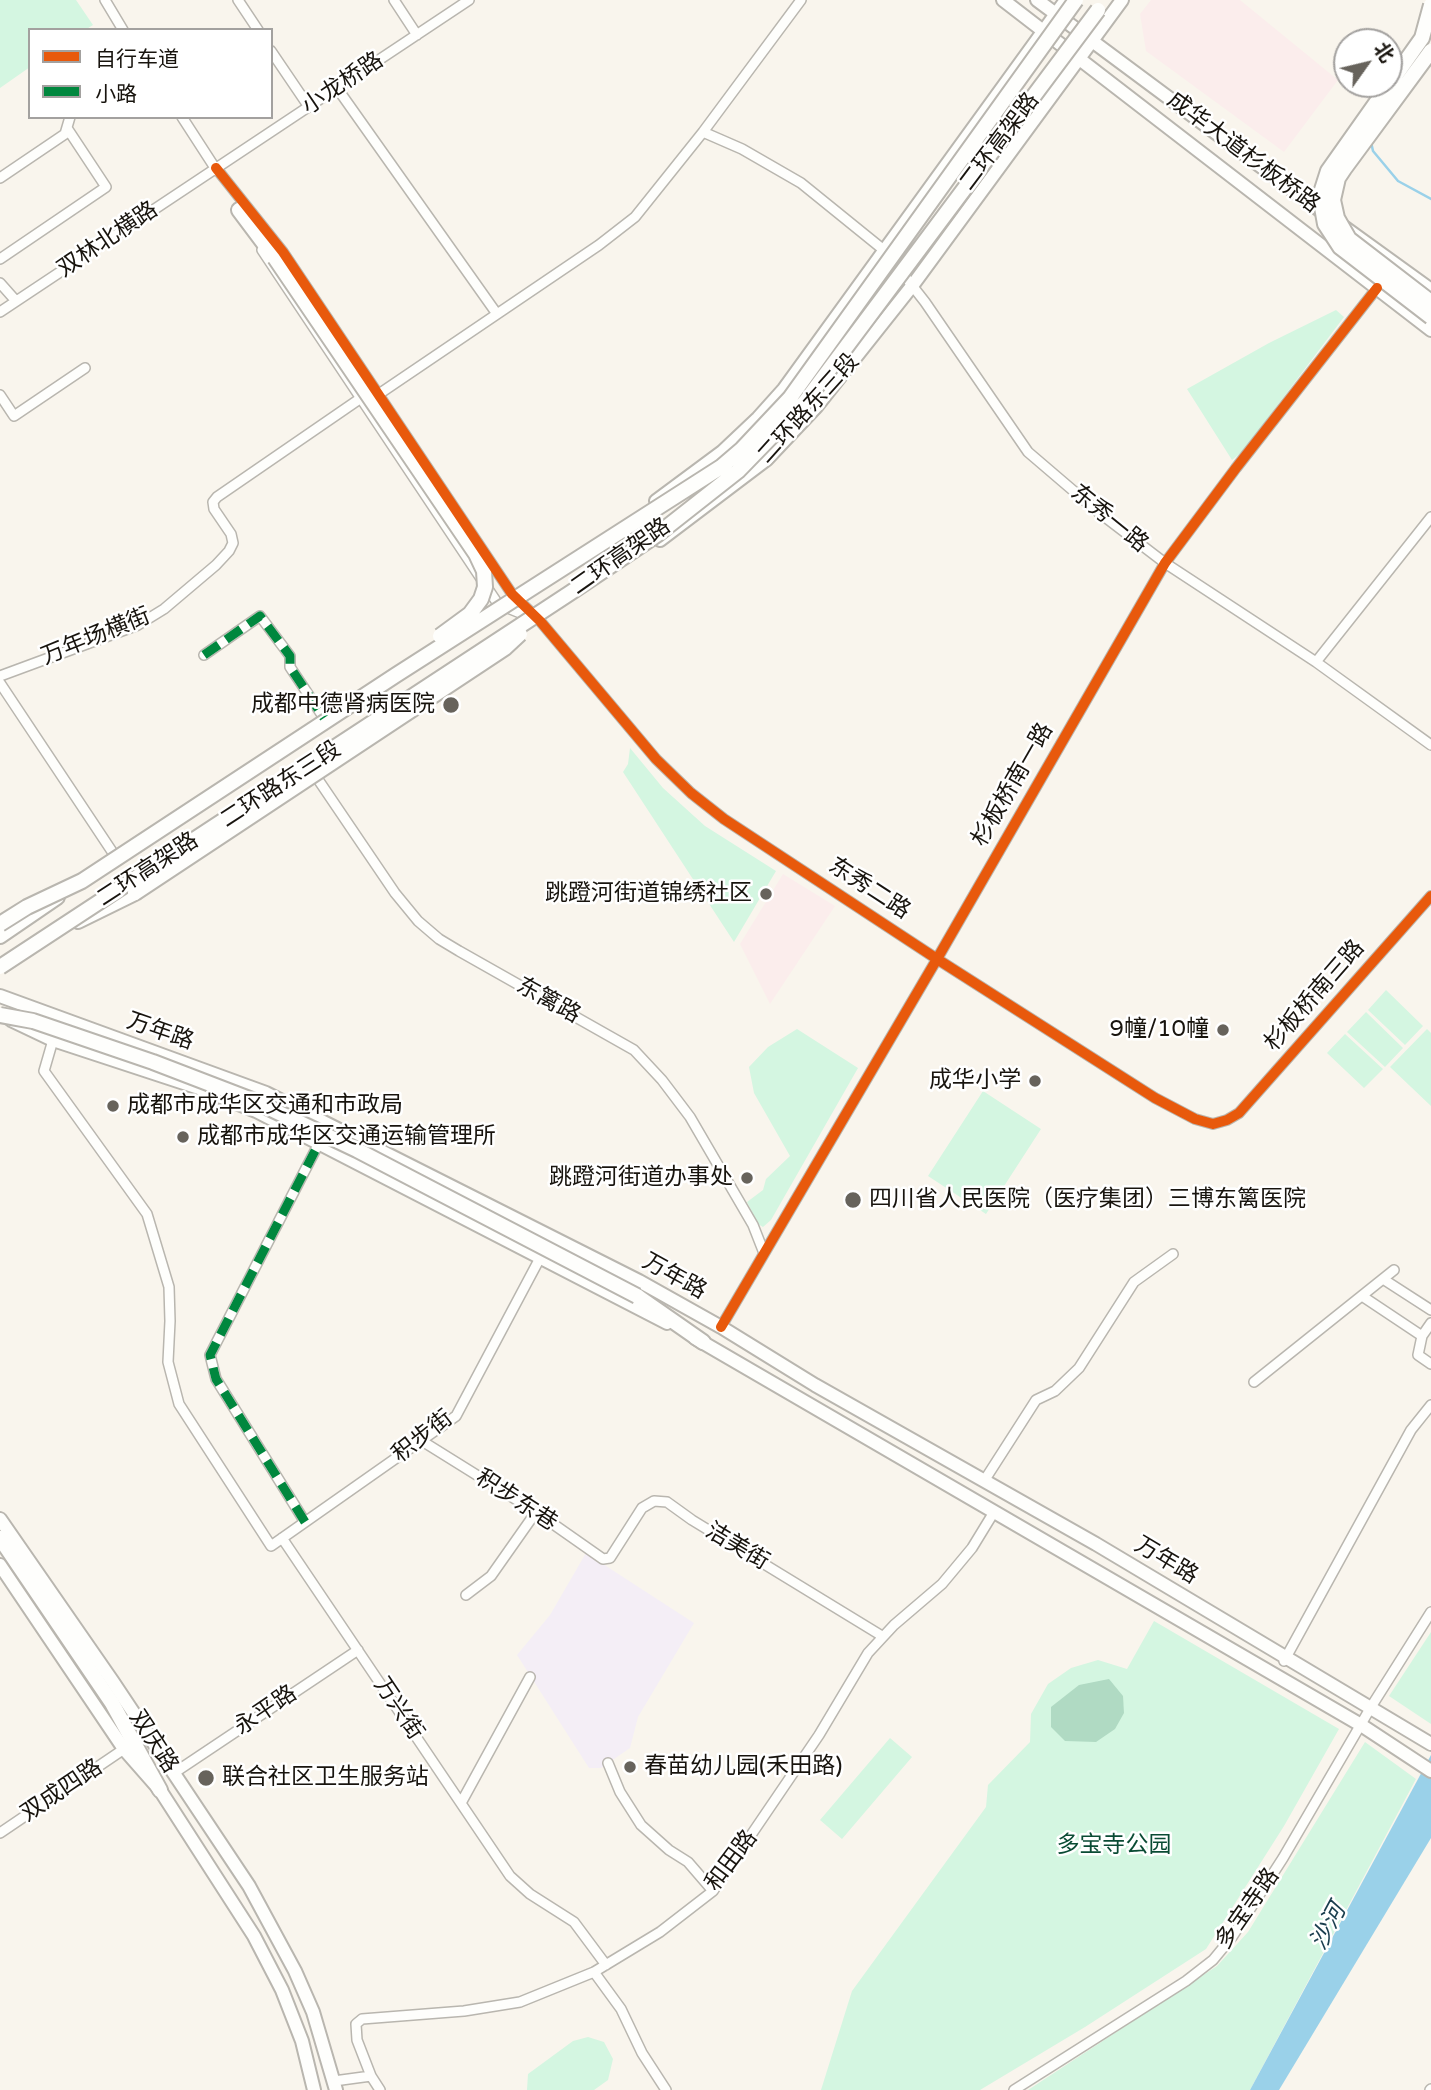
<!DOCTYPE html>
<html>
<head>
<meta charset="utf-8">
<style>
	body { margin:0 }
	#map { position:relative; width:1431px; height:2090px; overflow:hidden; background:#f9f5ed; font-family:"Varela Round","Noto Sans SC",sans-serif }
	canvas { display:block }
	.legend { position:absolute; left:28px; top:28px; width:245px; height:91px; box-sizing:border-box; background:#fff; border:2px solid #a3a19f; margin:0; padding:9px 12px; list-style:none; font-size:21px; color:#18140e }
	.legend li { display:flex; align-items:center; gap:14px; height:35px }
	.legend b { width:35px; border:2px solid #a3a19f }
	.north { position:absolute; left:1333px; top:28px; width:70px; height:70px; box-sizing:border-box; background:#fff; border:2px solid #a3a19f; border-radius:50%; rotate:56deg; font-size:19px; font-weight:700; line-height:28px; text-align:center; color:#18140e }
	.north::after { content:''; display:block; margin:auto; width:24px; height:32px; background:#67635c; clip-path:polygon(50% 0,100% 100%,50% 72%,0 100%) }
</style>
</head>
<body>
<div id="map">
<canvas width="1431" height="2090"></canvas>
<ul class="legend">
<li><b style="height:9px;background:#e8590c"></b>自行车道</li>
<li><b style="height:9px;background:#00873e"></b>小路</li>
</ul>
<div class="north">北</div>
</div>
<script>
const c = document.querySelector('canvas').getContext('2d');
c.lineJoin = 'round';
function fillPath(path, color) { c.fillStyle = color; c.fill(path, 'evenodd'); }
const shape = rows => new Path2D(rows.map(r => 'M' + r).join(''));
function trace(path, color, width, dash) { c.strokeStyle = color; c.lineWidth = width; c.lineCap = dash ? 'butt' : 'round'; c.setLineDash(dash || []); c.stroke(path); }
function label(font, color, halo, rows, align = 'center') {
  c.font = font + ' "Varela Round","Noto Sans SC",sans-serif'; c.lineWidth = 5; c.setLineDash([]); c.textBaseline = 'middle'; c.strokeStyle = halo; c.fillStyle = color; for (const [text, x, y, turn = 0] of rows) {
    c.save(); c.translate(x, y); c.rotate((+turn || 0) * Math.PI / 180); c.textAlign = isNaN(turn) ? turn : align; if (halo) c.strokeText(text, 0, 0); c.fillText(text, 0, 0); c.restore();
  }
}
const commercial = shape([
	[1151,0,1240,0,1338,80,1284,152,1146,51,1140,14],
	[783,874,835,906,770,1004,740,944]
]);
const industrial = shape([
	[586,1553,694,1623,638,1717,630,1748,601,1768,589,1768,517,1655,550,1615]
]);
const green = shape([
	[0,0,76,0,93,25,85,30,30,30,30,67,0,88],
	[1336,310,1344,317,1242,452,1232,460,1187,389,1269,343],
	[630,748,663,788,705,826,776,871,734,942,623,772,628,764],
	[1386,990,1423,1026,1405,1045,1368,1010],
	[1366,1012,1403,1048,1385,1067,1347,1032],
	[797,1029,858,1068,771,1220,763,1227,758,1224,747,1202,763,1190,766,1179,790,1156,754,1093,749,1067,768,1047],
	[1427,1029,1431,1033,1431,1106,1390,1067],
	[1345,1034,1383,1069,1364,1088,1327,1053],
	[983,1091,1041,1129,986,1214,928,1176],
	[1154,1621,1339,1729,1284,1826,1206,1949,1085,2027,980,2090,821,2090,852,1991,986,1807,988,1785,1030,1742,1031,1714,1048,1684,1071,1668,1098,1660,1127,1669],
	[1431,1632,1431,1724,1389,1696],
	[890,1738,912,1757,842,1839,820,1820],
	[1365,1742,1416,1779,1250,2090,1028,2090,1217,1966,1248,1932],
	[588,2037,604,2042,613,2059,608,2080,594,2090,527,2090,528,2074,573,2041]
]);
const forest = shape([
	[1109,1679,1123,1696,1124,1713,1115,1729,1096,1742,1065,1741,1051,1727,1051,1707,1079,1685]
]);
const water = shape([
	[1431,1755,1431,1838,1279,2090,1250,2090]
]);
const stream = shape([
	[1371,142,1373,151,1398,181,1431,199]
]);
const minor = shape([
	[105,0,123,30],
	[238,0,258,30],
	[394,0,417,35],
	[271,51,309,107],
	[337,88,497,314],
	[182,117,217,171],
	[703,132,742,149,801,183,885,251,925,302,1028,452,1097,511,1165,563,1316,662,1431,745],
	[216,168,283,252,512,594,540,621,656,759,691,793,724,819,937,959,1155,1098,1195,1119,1213,1124,1227,1120,1239,1113,1431,896],
	[0,178,65,134,70,117],
	[262,250,498,604,535,619],
	[0,259,106,187,67,128],
	[0,283,16,301],
	[0,312,469,0],
	[379,394,599,245,635,217,703,132,801,0],
	[0,395,14,416,85,368],
	[204,655,260,616,290,656,290,667,324,718],
	[1316,662,1431,517],
	[0,676,138,625,164,609,216,565,229,551,233,543,231,534,214,509,213,502,217,497,361,398],
	[0,683,115,856],
	[313,772,395,893,418,921,439,939,459,951,634,1050,662,1080,690,1117,753,1225,764,1253],
	[53,1040,44,1071,147,1214,169,1287,170,1321,168,1362,179,1404,271,1546,456,1416,540,1258],
	[1383,1279,1431,1310],
	[1362,1296,1422,1336,1431,1323],
	[721,1327,937,959,1165,563,1236,468,1377,288],
	[1422,1336,1418,1355,1431,1364],
	[1254,1382,1394,1270],
	[422,1441,536,1512,603,1559,610,1558,642,1508,654,1501,667,1502,692,1520,882,1636],
	[984,1481,1036,1400,1055,1391,1079,1368,1134,1282,1173,1254],
	[305,1522,216,1379,210,1355,319,1143],
	[282,1538,510,1876,530,1894,574,1922,606,1965],
	[466,1595,491,1576,536,1512],
	[1284,1661,1411,1430,1431,1405],
	[608,1763,620,1792,641,1825,669,1850,688,1862,713,1891],
	[174,1773,358,1650],
	[461,1803,530,1677],
	[0,1833,124,1749],
	[594,1972,621,2009,642,2053,666,2090],
	[334,2081,371,2076],
	[380,2090,371,2076,357,2040,356,2024,362,2019,464,2011,520,2002,594,1972,660,1932,713,1891,819,1735,868,1653,894,1625,942,1584,972,1548,994,1512],
	[1014,2090,1186,1981,1213,1960,1232,1937,1283,1858,1371,1707,1431,1612],
	[1430,2090,1431,2089]
]);
const major = shape([
	[1003,0,1431,330],
	[1037,0,1329,217],
	[1344,227,1431,290],
	[656,501,722,452,758,418,784,389,1066,0],
	[660,540,767,459,816,407,912,286,1122,0],
	[0,996,266,1093,639,1281,721,1327,815,1385,1096,1544,1431,1744],
	[11,1020,53,1040,196,1087,256,1111,667,1323],
	[695,1338,1361,1725,1431,1771],
	[0,1519,113,1682,249,1886,295,1971,313,2012,336,2090],
	[0,1565,124,1749,160,1790,254,1936,282,1990,302,2041,314,2090]
]);
const highway = shape([
	[239,210,275,258],
	[78,921,135,893],
	[0,936,57,897],
	[637,1296,703,1342],
	[0,1538,112,1703,160,1790]
]);
const highwayBridge = shape([
	[1431,5,1422,38,1328,171,1320,196,1325,224,1340,247,1431,317],
	[1431,51,1344,169,1338,178,1333,200,1337,218,1349,239,1431,302],
	[275,258,476,554,484,571,485,587,481,599,470,614,440,636],
	[135,893,505,648,520,634],
	[0,924,27,907,82,881,396,675,721,467,742,449,790,398,1076,0],
	[0,967,570,593,658,534,738,471,805,402,1098,10],
	[0,1015,33,1021,153,1062,252,1100,357,1150,637,1296]
]);
const quiet = shape([
	[204,655,260,616,290,656,290,667,324,718],
	[305,1522,216,1379,210,1355,319,1143]
]);
const cycleway = shape([
	[216,168,283,252,512,594,540,621,656,759,691,793,724,819,937,959,1155,1098,1195,1119,1213,1124,1227,1120,1239,1113,1431,896],
	[721,1327,937,959,1165,563,1236,468,1377,288]
]);
const markers = [
	[451,705,9,"#67635c"],
	[766,894,7,"#67635c"],
	[1223,1030,7,"#67635c"],
	[1035,1081,7,"#67635c"],
	[113,1106,7,"#67635c"],
	[183,1137,7,"#67635c"],
	[747,1178,7,"#67635c"],
	[853,1200,9,"#67635c"],
	[630,1767,7,"#67635c"],
	[206,1778,9,"#67635c"]
];
const streetNames = [
	["小龙桥路",343,84,-34],
	["二环高架路",1000,142,-53],
	["成华大道杉板桥路",1243,153,37],
	["双林北横路",108,240,-34],
	["二环路东三段",809,409,-48],
	["东秀一路",1109,519,39],
	["二环高架路",621,557,-35],
	["万年场横街",96,637,-22],
	["二环路东三段",281,785,-33],
	["杉板桥南一路",1013,785,-60],
	["二环高架路",148,870,-33],
	["东秀二路",869,889,33],
	["杉板桥南三路",1315,996,-49],
	["东篱路",548,1001,29],
	["万年路",160,1032,19],
	["万年路",674,1277,29],
	["积步街",423,1437,-38],
	["积步东巷",516,1501,33],
	["洁美街",737,1547,31],
	["万年路",1166,1561,31],
	["万兴街",398,1709,56],
	["永平路",266,1711,-34],
	["双庆路",153,1742,57],
	["双成四路",62,1791,-34],
	["和田路",732,1861,-53],
	["多宝寺路",1248,1909,-55]
];
const poiNames = [
	["成都中德肾病医院",435,705],
	["跳蹬河街道锦绣社区",752,894],
	["9幢/10幢",1209,1030],
	["成华小学",1021,1081],
	["成都市成华区交通和市政局",127,1106,"left"],
	["成都市成华区交通运输管理所",197,1137,"left"],
	["跳蹬河街道办事处",733,1178],
	["四川省人民医院（医疗集团）三博东篱医院",869,1200,"left"],
	["春苗幼儿园(禾田路)",644,1767,"left"],
	["联合社区卫生服务站",222,1778,"left"]
];
const parkNames = [
	["多宝寺公园",1114,1846]
];
const waterNames = [
	["沙河",1329,1927,-62]
];
fillPath(commercial, '#fbedec');
fillPath(industrial, '#f4eef6');
fillPath(green, '#d4f6e1');
fillPath(forest, '#b0dac3');
fillPath(water, '#9ad1e9');
trace(stream, '#9ad1e9', 2.5);
trace(minor, '#b9b6af', 12);
trace(major, '#b9b6af', 16);
trace(highway, '#b9b6af', 18);
trace(minor, '#fefefc', 9);
trace(major, '#fefefc', 12);
trace(highway, '#fefefc', 14);
trace(highwayBridge, '#b9b6af', 18, []);
trace(highwayBridge, '#fefefc', 14);
trace(quiet, '#00873e', 9, [18, 9]);
trace(cycleway, '#e8590c', 10);
for (const [x, y, r, color] of markers) { const dot = new Path2D(); dot.arc(x, y, r, 0, 2 * Math.PI); c.fillStyle = color; c.fill(dot); trace(dot, '#fff', 2.5); }
label('23px', '#18140e', '#fff', streetNames);
label('23px', '#18140e', '#fff', poiNames, 'right');
label('23px', '#0a4b34', '#fff', parkNames);
label('italic 24px', '#1a3e4e', '#fff', waterNames);
</script>
</body>
</html>
